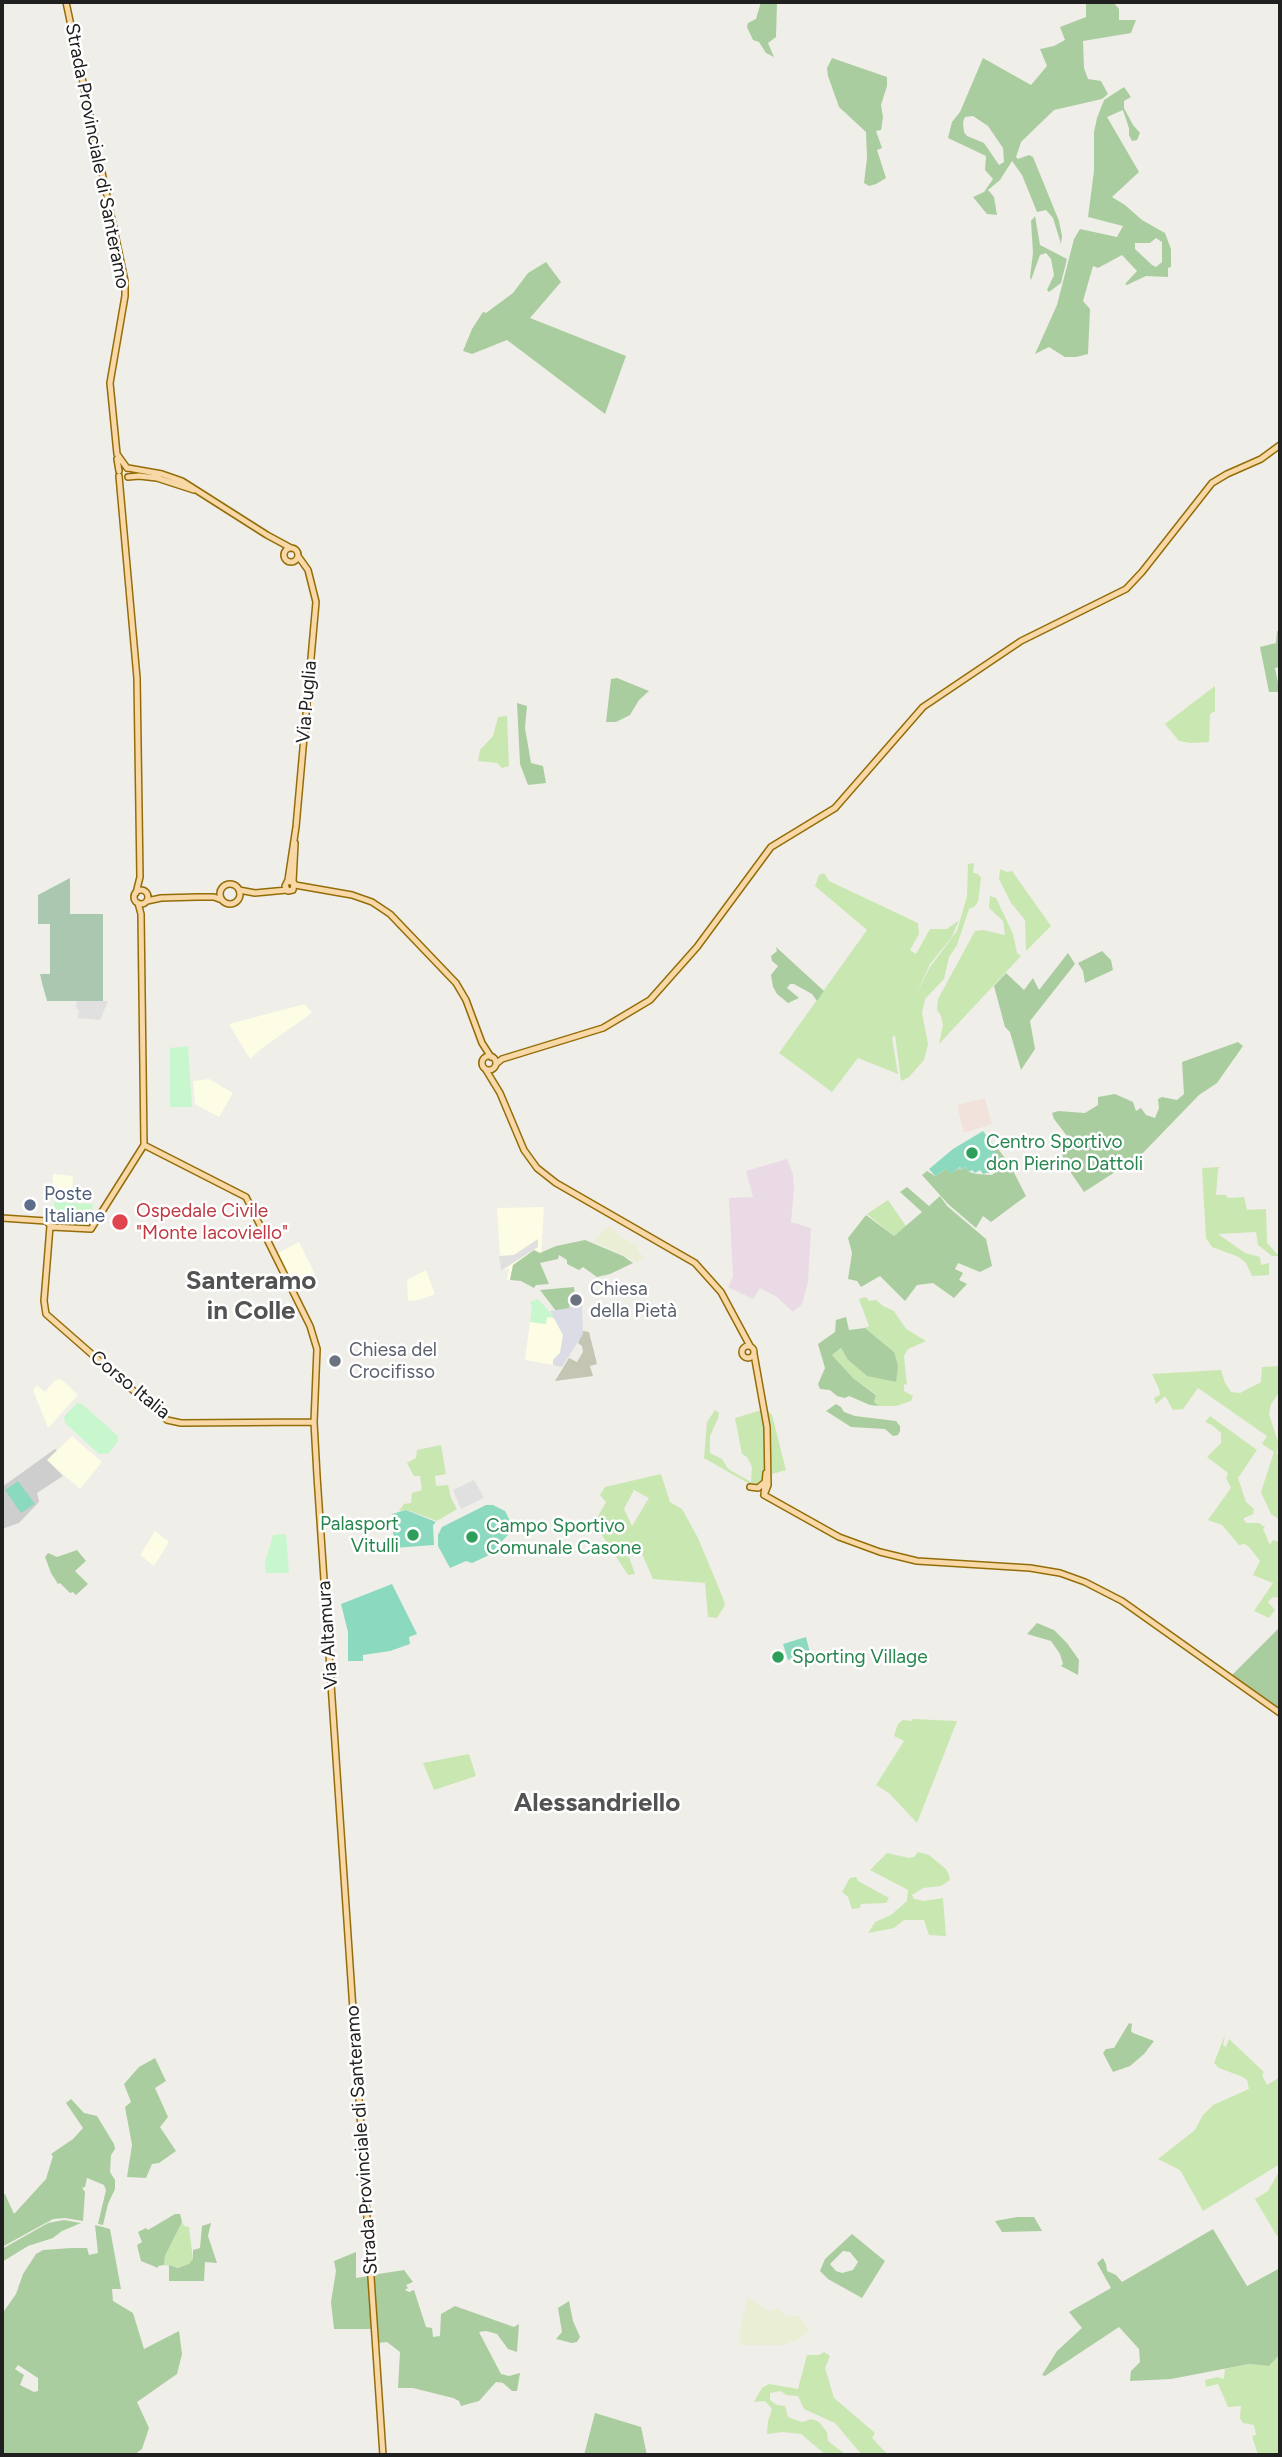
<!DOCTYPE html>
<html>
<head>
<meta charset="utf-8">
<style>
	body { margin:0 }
	#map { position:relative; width:1282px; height:2457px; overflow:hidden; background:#f0eee8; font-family:Figtree,sans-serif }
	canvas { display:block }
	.frame { position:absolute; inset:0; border:4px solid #202020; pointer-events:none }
</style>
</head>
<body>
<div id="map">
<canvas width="1282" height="2457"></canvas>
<div class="frame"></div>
</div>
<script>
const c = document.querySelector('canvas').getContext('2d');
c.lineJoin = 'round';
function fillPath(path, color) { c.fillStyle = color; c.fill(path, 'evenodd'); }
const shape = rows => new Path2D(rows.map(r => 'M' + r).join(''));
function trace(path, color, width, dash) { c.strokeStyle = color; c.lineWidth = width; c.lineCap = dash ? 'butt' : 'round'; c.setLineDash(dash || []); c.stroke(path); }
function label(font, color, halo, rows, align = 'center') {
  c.font = font + ' Figtree,sans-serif'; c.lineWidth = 5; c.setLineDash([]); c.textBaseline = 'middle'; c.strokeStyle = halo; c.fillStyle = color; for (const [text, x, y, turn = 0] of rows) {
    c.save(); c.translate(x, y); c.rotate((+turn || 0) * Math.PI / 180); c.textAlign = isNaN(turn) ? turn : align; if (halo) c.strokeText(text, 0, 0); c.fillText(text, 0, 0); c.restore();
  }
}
const industrial = shape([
	[787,1159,793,1174,794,1189,791,1222,811,1228,808,1282,802,1304,793,1312,777,1297,760,1288,753,1299,728,1287,733,1277,729,1198,753,1197,746,1171]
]);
const education = shape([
	[305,1004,312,1013,261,1049,250,1059,229,1024],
	[209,1079,233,1093,219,1117,195,1104,193,1081],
	[53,1174,73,1176,72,1195,52,1194],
	[544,1207,541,1253,513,1265,510,1280,507,1280,509,1268,501,1271,497,1208],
	[299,1242,315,1274,292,1286,276,1254],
	[426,1270,435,1294,419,1300,408,1301,407,1280],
	[547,1317,555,1318,563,1335,560,1353,553,1360,553,1365,525,1360,530,1322,546,1324],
	[61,1379,78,1395,48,1428,33,1390,37,1385,45,1392,55,1380],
	[72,1436,102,1462,80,1489,47,1460],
	[155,1531,169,1542,154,1566,140,1555]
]);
const religious = shape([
	[55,1449,57,1450,47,1460,63,1476,37,1493,39,1502,19,1523,2,1529,2,1487]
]);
const military = shape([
	[985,1098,992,1124,964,1133,957,1105]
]);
const construction = shape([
	[583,1331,589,1332,597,1364,590,1366,593,1376,555,1381,569,1358,577,1362,583,1352,582,1346,578,1343]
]);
const farmland = shape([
	[609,1226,622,1238,638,1245,638,1251,644,1257,637,1262,593,1241],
	[747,2297,768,2311,780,2309,780,2312,788,2316,799,2316,809,2331,799,2339,783,2345,741,2345,739,2338]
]);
const grass = shape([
	[1215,686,1215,711,1210,714,1209,742,1190,743,1179,741,1165,724],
	[507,716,509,766,502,768,497,763,478,761,480,750,493,736,498,717],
	[974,863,973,873,978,874,981,878,978,902,974,907,969,909,957,945,949,957,944,979,925,999,922,1013,928,1044,924,1060,909,1077,901,1081,895,1035,892,1038,898,1074,858,1058,832,1092,779,1053,867,930,815,886,819,875,824,873,829,881,918,923,919,934,910,950,916,954,930,929,947,929,959,920,952,937,930,964,916,994,930,967,957,931,967,896,968,864],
	[1000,869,1007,872,1012,871,1051,926,1026,951,1025,920,1011,903,999,879],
	[990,896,996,898,1013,934,1017,953,1021,956,939,1044,943,1025,941,1016,937,1010,938,999,975,931,983,930,1005,935,1003,921,989,908],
	[1220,1167,1218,1169,1216,1195,1226,1195,1228,1198,1244,1197,1247,1210,1266,1209,1267,1243,1279,1256,1272,1256,1258,1245,1256,1232,1218,1234,1245,1253,1260,1257,1261,1265,1269,1263,1269,1275,1252,1276,1246,1263,1239,1257,1212,1247,1206,1238,1202,1168],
	[888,1200,906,1226,894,1236,867,1214],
	[866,1297,869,1301,876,1300,883,1306,894,1311,906,1329,926,1341,908,1349,904,1356,907,1385,904,1384,904,1391,913,1396,911,1401,896,1406,879,1406,874,1402,876,1394,853,1378,832,1355,841,1348,848,1360,866,1375,895,1382,894,1352,865,1328,869,1326,859,1299],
	[1280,1366,1280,1391,1271,1404,1269,1414,1278,1442,1277,1454,1280,1457,1280,1520,1271,1514,1261,1492,1274,1452,1262,1444,1267,1436,1198,1388,1183,1409,1173,1410,1165,1396,1156,1404,1154,1398,1160,1395,1159,1389,1152,1374,1221,1370,1225,1383,1231,1392,1240,1393,1261,1382,1262,1367],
	[715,1410,719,1413,718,1418,710,1436,710,1453,722,1459,728,1469,751,1482,752,1467,747,1457,742,1454,735,1418,762,1410,766,1453,763,1480,759,1485,753,1486,704,1458,707,1422],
	[768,1411,772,1415,786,1470,772,1474],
	[1210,1416,1257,1450,1238,1478,1246,1502,1254,1509,1253,1514,1244,1518,1244,1520,1246,1523,1259,1523,1265,1527,1263,1529,1270,1545,1273,1540,1280,1542,1280,1598,1273,1597,1268,1602,1275,1610,1269,1618,1254,1611,1273,1583,1253,1575,1260,1561,1249,1547,1245,1544,1239,1545,1222,1525,1208,1520,1231,1488,1226,1478,1228,1473,1207,1457,1221,1443,1221,1433,1212,1425,1205,1422],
	[441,1445,446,1474,435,1476,436,1486,448,1485,451,1498,457,1509,437,1521,407,1510,399,1511,404,1504,411,1503,412,1493,422,1490,420,1476,414,1476,407,1463,416,1458,417,1450],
	[661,1474,670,1502,682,1509,698,1538,723,1598,725,1605,717,1618,708,1617,705,1583,653,1579,642,1554,629,1557,635,1574,628,1575,594,1523,606,1502,600,1495,605,1487],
	[634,1490,649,1498,632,1526,624,1509],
	[912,1719,957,1721,917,1823,889,1793,876,1785,904,1741,894,1736,898,1724,903,1720,912,1721],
	[469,1754,476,1776,434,1790,423,1763],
	[918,1852,929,1855,946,1869,949,1875,950,1880,941,1886,923,1888,912,1895,914,1899,924,1901,943,1898,946,1936,929,1935,924,1920,904,1920,894,1928,868,1933,875,1922,891,1915,907,1901,908,1890,870,1870,887,1853,909,1858,914,1857],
	[856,1877,858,1881,889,1898,886,1903,861,1904,860,1908,852,1909,848,1897,842,1892,850,1878],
	[1225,2035,1223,2045,1226,2047,1229,2039,1264,2072,1262,2075,1267,2085,1280,2077,1280,2164,1203,2211,1180,2170,1158,2159,1195,2130,1203,2115,1213,2105,1249,2089,1247,2080,1243,2077,1219,2068,1214,2063],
	[1280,2170,1280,2235,1277,2236,1255,2199,1268,2191],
	[182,2222,184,2226,189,2227,193,2260,189,2264,182,2268,164,2265,165,2256],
	[824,2352,830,2356,825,2368,834,2398,875,2433,872,2438,888,2455,862,2455,835,2423,804,2409,798,2396,786,2395,781,2391,770,2393,770,2400,777,2405,785,2406,788,2417,802,2422,812,2419,819,2422,827,2432,828,2441,846,2455,826,2455,801,2434,783,2432,767,2434,768,2421,772,2409,765,2401,754,2402,762,2388,769,2384,798,2389,807,2355,819,2355],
	[1280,2353,1280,2455,1258,2455,1252,2436,1256,2435,1254,2425,1243,2423,1240,2418,1241,2406,1228,2407,1218,2384,1206,2387,1205,2380,1217,2377,1224,2379,1225,2369,1234,2367,1249,2364,1269,2366]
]);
const forest = shape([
	[761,2,777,2,776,37,768,43,774,57,766,53,759,42,753,40,747,27,748,23,756,19],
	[1086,2,1113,2,1119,9,1119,20,1136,20,1131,33,1083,41,1084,68,1088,79,1101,81,1108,94,1102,99,1054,110,1021,142,1016,157,1018,159,1029,155,1033,157,1059,221,1062,236,1061,244,1053,218,1046,210,1037,212,1022,175,1012,161,1000,180,988,190,994,197,997,215,987,214,973,197,984,192,993,179,985,170,986,156,948,138,952,122,960,112,983,58,1031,85,1047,66,1040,49,1054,46,1065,40,1060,27,1086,17],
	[973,116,988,126,1003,148,1004,162,999,165,984,143,967,136,964,132,963,122,965,117],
	[832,58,887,77,887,86,881,105,883,117,881,130,876,131,882,148,877,150,886,178,876,184,869,186,864,183,867,158,866,132,839,107,828,76,827,68],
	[1124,87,1131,97,1124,101,1124,108,1133,125,1140,133,1137,140,1132,141,1129,135,1129,128,1123,110,1107,117,1139,172,1112,197,1125,205,1142,220,1165,233,1171,249,1171,267,1168,268,1168,277,1146,276,1127,285,1125,284,1137,271,1122,255,1098,268,1093,266,1083,301,1090,309,1088,354,1076,357,1065,357,1049,347,1035,354,1057,305,1074,239,1080,229,1117,237,1123,226,1088,217,1094,171,1094,132,1097,118,1104,100],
	[1156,238,1162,242,1162,262,1156,267,1152,265,1135,249,1135,243,1150,243],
	[1035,216,1040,245,1067,259,1061,283,1049,292,1047,290,1054,275,1051,259,1046,253,1040,255,1031,280,1030,277,1033,253,1031,221],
	[546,262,561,282,530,318,626,356,605,414,507,340,472,354,463,351,472,329,483,312,486,313,513,293,528,273],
	[1277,631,1280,632,1280,667,1275,668,1280,692,1269,692,1260,647,1276,643],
	[617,678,649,691,639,700,630,715,616,722,606,722,611,679],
	[517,703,527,706,525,728,531,763,543,766,546,783,528,785,520,764],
	[776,947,824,991,817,1001,812,994,794,984,790,984,787,988,799,998,788,1003,777,994,773,987,771,975,778,966,772,961,771,956,777,951],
	[1102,951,1111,960,1113,970,1085,983,1083,971,1078,963],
	[1068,953,1075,964,1030,1021,1035,1049,1021,1070,1010,1032,1005,1027,994,986,1006,973,1024,990,1033,978,1039,990],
	[1238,1042,1243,1046,1217,1083,1199,1095,1140,1156,1084,1192,1065,1164,1059,1144,1064,1142,1067,1136,1054,1119,1052,1113,1058,1111,1085,1113,1098,1105,1098,1097,1115,1094,1133,1102,1136,1111,1141,1108,1146,1115,1155,1118,1159,1108,1158,1099,1162,1097,1177,1100,1184,1094,1182,1062],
	[994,1144,1009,1163,1026,1196,991,1222,983,1216,976,1228,948,1204,922,1175,927,1171,935,1176,946,1169,951,1173,960,1168,962,1170,966,1167,969,1172,977,1174,992,1175,999,1169,1001,1164,990,1147],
	[907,1187,929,1206,940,1196,947,1206,986,1239,992,1266,980,1272,958,1263,955,1269,963,1273,959,1280,967,1284,954,1298,933,1283,917,1285,905,1301,880,1276,861,1287,857,1281,848,1279,852,1253,848,1238,866,1215,894,1236,922,1212,900,1192],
	[585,1240,623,1256,633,1263,610,1274,597,1277,583,1267,579,1270,567,1264,567,1260,559,1255,558,1259,540,1263,549,1284,536,1285,534,1288,521,1281,510,1280,513,1265,534,1250,540,1253,556,1246],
	[574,1287,575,1300,570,1310,556,1311,540,1290],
	[846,1317,849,1330,865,1328,894,1352,898,1366,896,1382,867,1376,848,1360,841,1348,832,1355,853,1378,876,1395,874,1402,879,1406,870,1405,849,1396,845,1398,837,1396,830,1390,820,1389,818,1384,825,1368,818,1344,835,1332,836,1320],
	[836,1404,841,1407,844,1412,855,1416,896,1421,900,1426,900,1431,898,1435,893,1436,885,1429,851,1427,826,1411],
	[77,1550,86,1561,75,1571,88,1584,76,1595,73,1592,70,1593,60,1583,58,1584,51,1573,45,1557,48,1553,57,1557],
	[1037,1623,1054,1630,1067,1643,1079,1660,1078,1675,1061,1666,1063,1664,1060,1654,1051,1641,1027,1634],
	[1280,1627,1280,1710,1231,1676],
	[1129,2023,1132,2024,1131,2031,1133,2033,1154,2041,1144,2054,1130,2066,1113,2072,1103,2053,1106,2049,1114,2048],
	[155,2058,166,2081,155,2088,168,2117,160,2127,176,2151,159,2163,152,2164,146,2178,127,2177,132,2145,125,2107,131,2102,124,2084,139,2067],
	[71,2099,84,2113,97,2116,114,2144,115,2149,111,2155,110,2172,115,2180,115,2189,108,2204,103,2225,98,2224,106,2190,104,2185,87,2178,85,2187,82,2188,85,2192,83,2221,65,2218,53,2219,2,2247,2,2195,5,2194,14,2214,46,2179,53,2156,51,2154,73,2139,83,2128,66,2103],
	[175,2214,180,2214,182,2222,165,2256,164,2265,158,2266,158,2268,141,2261,137,2245,142,2242,138,2232,146,2228,148,2230],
	[1017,2217,1034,2217,1042,2231,1002,2232,995,2221],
	[64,2220,81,2223,62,2231,53,2238,28,2246,2,2262,2,2249,48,2223],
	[211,2223,208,2236,217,2263,205,2262,204,2281,169,2281,169,2265,178,2268,189,2264,193,2259,193,2250,200,2248,202,2226],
	[95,2225,110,2229,121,2289,112,2289,113,2301,133,2313,144,2349,179,2331,182,2354,177,2374,137,2402,149,2428,142,2449,134,2455,2,2455,2,2314,16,2294,23,2274,36,2254,43,2250,71,2248,87,2248,89,2255,98,2253],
	[18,2365,38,2378,38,2391,34,2392,20,2385,24,2375,15,2369],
	[1213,2229,1247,2286,1280,2268,1280,2354,1269,2366,1249,2364,1171,2379,1130,2381,1131,2371,1140,2362,1139,2349,1119,2327,1045,2376,1042,2375,1057,2351,1082,2328,1069,2312,1111,2288,1097,2263,1103,2258,1106,2264,1107,2271,1116,2275,1122,2282],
	[852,2234,885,2261,862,2298,828,2279,820,2271,825,2259],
	[843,2251,850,2252,858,2262,853,2270,842,2273,836,2271,830,2264],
	[356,2252,356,2278,369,2276,373,2329,334,2329,331,2302,336,2271,334,2261],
	[404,2270,413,2282,406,2285,408,2288,405,2290,409,2292,416,2289,414,2290,426,2327,432,2328,433,2337,440,2336,441,2314,455,2306,514,2327,519,2324,517,2352,508,2349,497,2334,486,2331,479,2332,501,2374,509,2376,520,2373,517,2391,512,2391,503,2383,496,2382,479,2401,461,2406,459,2401,453,2398,413,2388,398,2388,400,2352,387,2342,377,2343,372,2275],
	[569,2301,573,2321,580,2337,577,2342,572,2343,556,2339,562,2332,558,2308],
	[595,2413,641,2427,647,2455,584,2455]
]);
const cemetery = shape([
	[70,878,70,914,103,914,103,1001,47,1001,42,983,40,974,50,974,50,924,38,924,38,895]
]);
const park = shape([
	[188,1046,192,1107,170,1107,170,1048],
	[54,1202,93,1204,91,1227,51,1226,49,1219,50,1216,54,1215],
	[538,1299,555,1318,547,1317,546,1324,530,1322,532,1309,530,1302],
	[77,1403,82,1404,118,1436,118,1441,109,1453,99,1454,65,1423,64,1417],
	[286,1534,289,1573,266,1573,265,1562,273,1535]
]);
const pitch = shape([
	[983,1131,993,1144,991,1147,1002,1162,998,1170,983,1174,980,1170,975,1173,972,1170,969,1172,966,1167,962,1170,960,1167,951,1174,946,1169,935,1176,929,1169,953,1149],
	[18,1481,35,1504,21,1513,5,1490],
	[486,1505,493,1505,505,1511,510,1521,508,1535,499,1544,498,1551,472,1563,466,1561,450,1568,438,1546,438,1535,442,1527],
	[406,1510,436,1522,433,1525,434,1545,394,1548,392,1514],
	[392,1584,417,1634,409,1637,410,1644,390,1651,363,1655,363,1661,348,1661,348,1632,341,1604],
	[806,1637,811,1657,788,1660,783,1644]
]);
const parking = shape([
	[77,1001,108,1001,100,1020,78,1018,79,1010,76,1008],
	[538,1239,538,1247,501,1271,499,1256,514,1255],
	[474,1480,484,1498,461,1509,453,1490]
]);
const plaza = shape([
	[569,1305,582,1305,583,1334,562,1367,553,1365,553,1360,560,1353,563,1335,550,1311,569,1308]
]);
const major = shape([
	[66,2,125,281,125,296,110,383,117,454,127,468],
	[117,459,119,471],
	[128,468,162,474,182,481,267,535,291,548],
	[119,476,137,678,140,877,136,893],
	[128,477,139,476,157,478,194,490],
	'284 555a7 7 0 1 1 14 0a7 7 0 1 1-14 0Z',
	[288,881,294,883,293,890,288,891,285,886,288,880,296,827,316,602,308,570,298,556],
	[293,882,295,843],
	'220 894a10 10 0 1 1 20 0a10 10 0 1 1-20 0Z',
	[295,885,352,895,372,902,390,914,456,983,466,1000,482,1043,491,1057],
	[239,890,255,893,287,890],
	'134 897a7 7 0 1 1 14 0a7 7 0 1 1-14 0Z',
	[147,901,161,898,197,897,214,897,222,900],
	[138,903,141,914,144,1145],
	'482 1063a7 7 0 1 1 14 0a7 7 0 1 1-14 0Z',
	[496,1064,502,1059,603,1028,650,1000,697,947,771,847,835,808,923,707,1021,641,1126,589,1142,572,1212,483,1227,474,1261,459,1280,445],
	[486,1070,500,1093,524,1150,537,1168,556,1183,695,1263,721,1292,750,1346],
	[144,1145,246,1197,310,1326,317,1349,314,1422,317,1476,383,2455],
	[2,1218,46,1221,52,1227,91,1229,144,1145],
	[50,1226,44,1301,46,1314,167,1420,181,1423,314,1422],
	'742 1352a6 6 0 1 1 12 0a6 6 0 1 1-12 0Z',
	[754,1354,767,1427,768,1485,764,1495],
	[750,1487,758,1488,764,1483],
	[764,1495,839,1537,880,1552,917,1561,1030,1568,1060,1573,1085,1582,1122,1601,1280,1713],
	[764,1495,766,1473]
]);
const markers = [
	[972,1153,7,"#2e9e5b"],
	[30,1205,7,"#5c6f8a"],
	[120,1222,9,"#e0444e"],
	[576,1300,7,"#6b7280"],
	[335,1361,7,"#6b7280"],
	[413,1535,7,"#2e9e5b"],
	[472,1537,7,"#2e9e5b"],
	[778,1657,7,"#2e9e5b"]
];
const streetNames = [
	["Strada Provinciale di Santeramo",97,156,79],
	["Via Puglia",307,702,-85],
	["Corso Italia",130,1385,39],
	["Via Altamura",328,1635,-94],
	["Strada Provinciale di Santeramo",362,2140,-94]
];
const leisureNames = [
	["Centro Sportivo",986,1142],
	["don Pierino Dattoli",986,1164],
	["Palasport",399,1524,"right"],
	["Vitulli",399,1546,"right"],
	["Campo Sportivo",486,1526],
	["Comunale Casone",486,1548],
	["Sporting Village",792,1657]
];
const serviceNames = [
	["Poste",44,1194],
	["Italiane",44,1216]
];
const healthNames = [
	["Ospedale Civile",136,1211],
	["\"Monte Iacoviello\"",136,1233]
];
const worshipNames = [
	["Chiesa",590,1289],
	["della Pietà",590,1311],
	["Chiesa del",349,1350],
	["Crocifisso",349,1372]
];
const districtNames = [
	["Santeramo",251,1281],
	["in Colle",251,1311],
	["Alessandriello",597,1803]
];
fillPath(industrial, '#e9dae5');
fillPath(education, '#fcfde4');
fillPath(religious, '#cecece');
fillPath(military, '#f1e3dc');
fillPath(construction, '#c4c5b3');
fillPath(farmland, '#eaeed4');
fillPath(grass, '#c9e7b1');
fillPath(forest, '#aacd9f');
fillPath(cemetery, '#aac8b0');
fillPath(park, '#c8f7ce');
fillPath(pitch, '#8bdabf');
fillPath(parking, '#e0e0e0');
fillPath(plaza, '#dcdce6');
trace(major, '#946d09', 8);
trace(major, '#f7d8a6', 5);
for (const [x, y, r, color] of markers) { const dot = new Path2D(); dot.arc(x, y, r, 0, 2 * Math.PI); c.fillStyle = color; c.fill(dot); trace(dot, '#fff', 2.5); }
label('19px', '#202020', '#fff', streetNames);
label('19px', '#27864d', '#fff', leisureNames, 'left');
label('19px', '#4e5e75', '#fff', serviceNames, 'left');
label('19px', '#be3a42', '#fff', healthNames, 'left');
label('19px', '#5b616d', '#fff', worshipNames, 'left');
label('bold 26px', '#535353', '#fff', districtNames);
</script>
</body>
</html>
